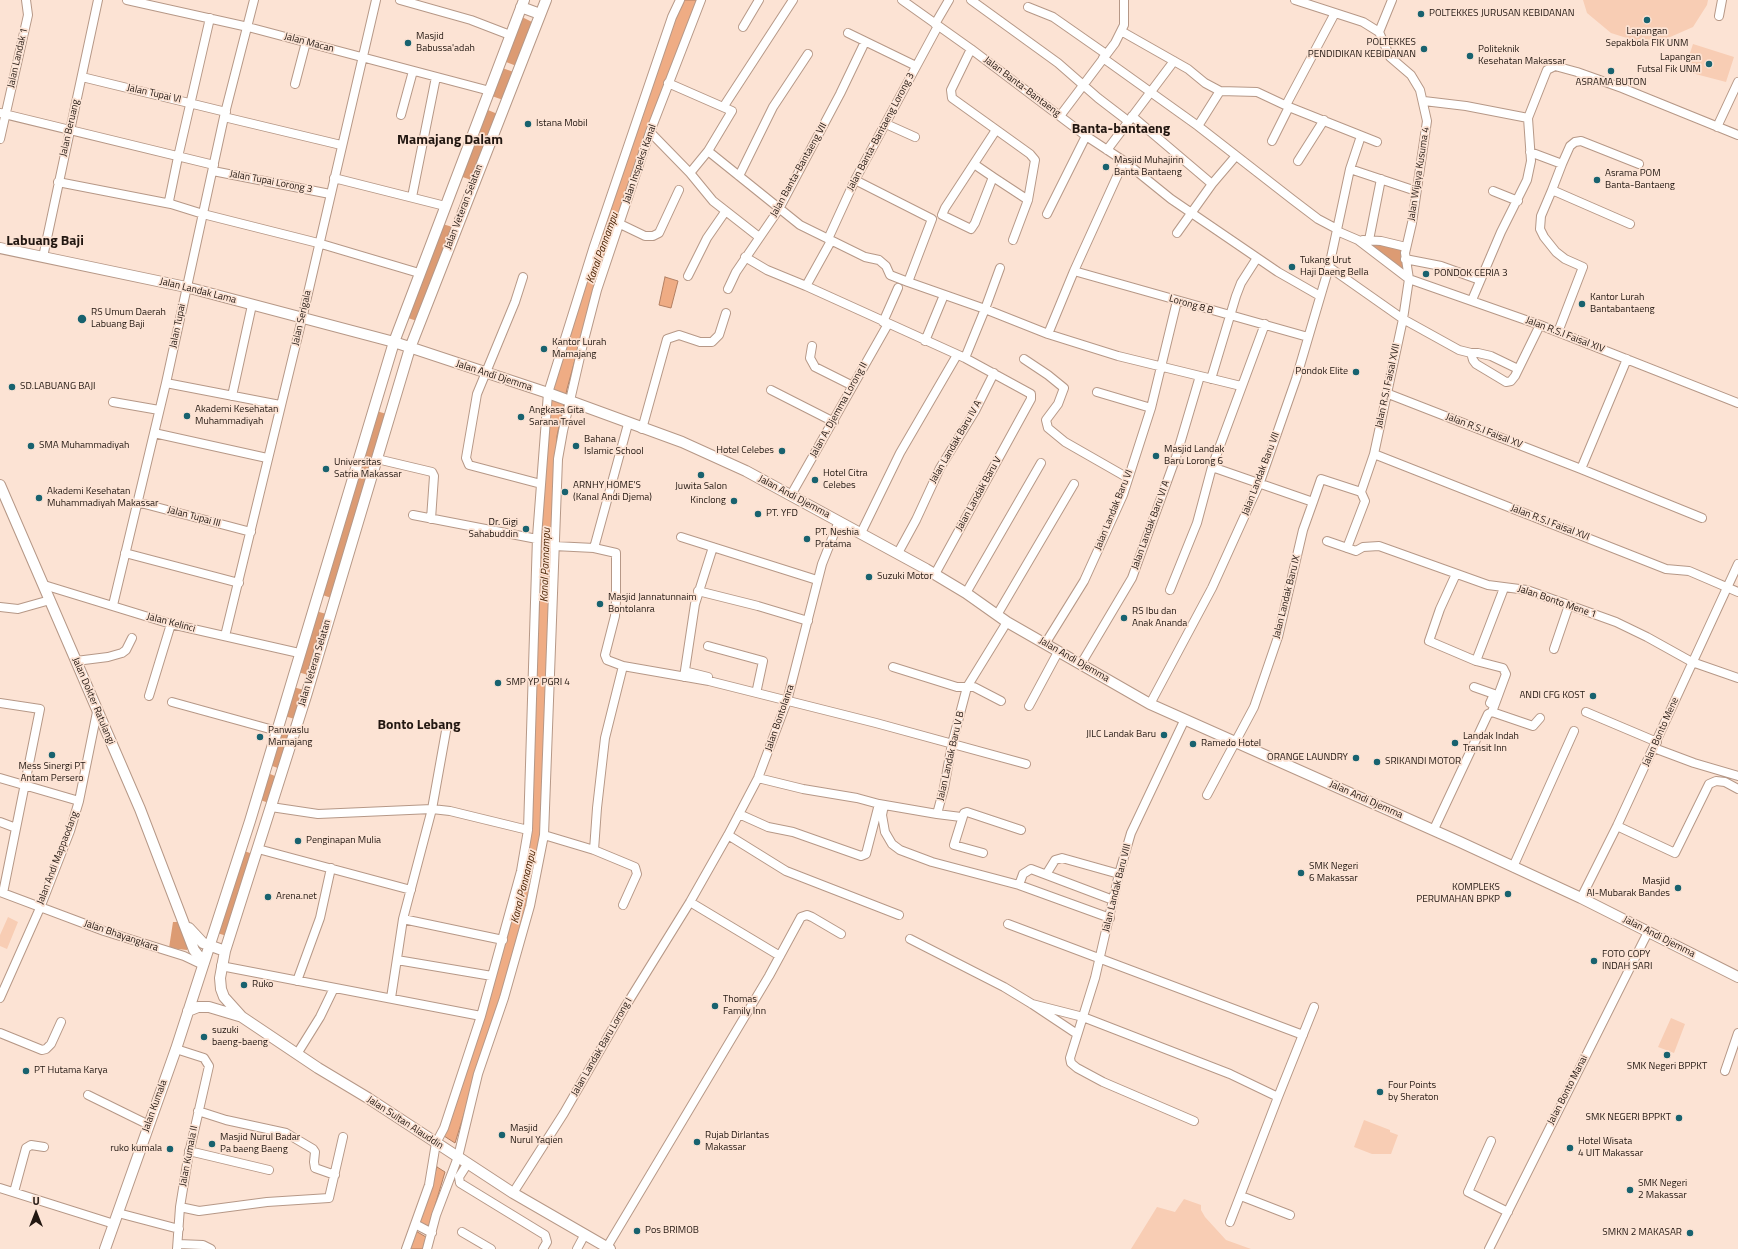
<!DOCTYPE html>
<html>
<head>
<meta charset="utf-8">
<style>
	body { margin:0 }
	#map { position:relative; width:1738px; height:1249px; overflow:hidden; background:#fce3d4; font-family:"Titillium Web",sans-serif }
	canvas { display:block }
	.north { position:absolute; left:16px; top:1193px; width:40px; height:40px; -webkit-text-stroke:3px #fce3d4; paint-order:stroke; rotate:0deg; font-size:11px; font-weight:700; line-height:16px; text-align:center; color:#221711 }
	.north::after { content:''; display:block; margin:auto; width:14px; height:18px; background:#221711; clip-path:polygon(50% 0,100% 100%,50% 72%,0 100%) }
</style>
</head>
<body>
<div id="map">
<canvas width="1738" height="1249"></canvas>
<div class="north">U</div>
</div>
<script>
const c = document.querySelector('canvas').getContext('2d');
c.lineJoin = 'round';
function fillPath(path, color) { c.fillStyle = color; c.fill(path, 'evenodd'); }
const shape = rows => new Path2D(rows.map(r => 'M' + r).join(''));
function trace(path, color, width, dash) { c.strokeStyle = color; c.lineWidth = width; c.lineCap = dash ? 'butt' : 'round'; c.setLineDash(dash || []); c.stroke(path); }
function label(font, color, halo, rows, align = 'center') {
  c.font = font + ' "Titillium Web",sans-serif'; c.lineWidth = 3.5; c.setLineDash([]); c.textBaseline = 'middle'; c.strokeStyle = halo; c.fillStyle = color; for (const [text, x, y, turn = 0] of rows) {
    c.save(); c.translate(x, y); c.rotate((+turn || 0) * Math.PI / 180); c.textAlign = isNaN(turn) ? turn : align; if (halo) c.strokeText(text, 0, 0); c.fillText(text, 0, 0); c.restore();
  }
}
const green = shape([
	[1583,0,1708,0,1707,5,1693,27,1668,38,1636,41,1611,33,1587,13],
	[1693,44,1734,57,1726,82,1684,71],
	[8,917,18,922,7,949,0,946,0,935],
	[1671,1018,1685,1024,1674,1053,1658,1047],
	[1364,1120,1390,1130,1390,1132,1398,1135,1391,1154,1372,1154,1354,1147],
	[1184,1199,1201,1205,1201,1210,1205,1217,1226,1240,1251,1249,1131,1249,1157,1207,1175,1212]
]);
const forest = shape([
	[518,15,536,24,519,67,501,60],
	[499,67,517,73,506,101,489,95],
	[483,108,500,115,474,181,457,175],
	[439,223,456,228,420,322,402,316],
	[1369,243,1381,243,1402,249,1402,269,1373,249],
	[373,410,390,415,334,599,317,593],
	[312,610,330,615,312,676,294,671],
	[290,686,307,691,298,720,281,715],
	[278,728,294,734,283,770,267,764],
	[265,772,280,778,272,804,257,799],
	[241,850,256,855,230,937,214,932],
	[173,922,181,922,189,943,187,950,169,948]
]);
const water = shape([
	[684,0,698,0,581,338,567,389,557,436,540,838,523,925,455,1143,444,1136,508,931,529,849,545,456,552,389,589,268,673,23,684,0],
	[665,277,678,281,671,308,659,305,665,277],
	[437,1167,445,1172,428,1229,418,1223,437,1167],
	[414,1230,426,1237,423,1249,409,1249,414,1230]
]);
const minor = shape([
	[127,0,248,27,490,91],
	[400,0,471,20,510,35],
	[902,0,971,49,1086,136,1124,161,1171,199,1278,272,1320,296],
	[971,0,1058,63,1098,98,1128,121],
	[1295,0,1363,22,1379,32],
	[1028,7,1053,17,1106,54],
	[1719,16,1722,0],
	[210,18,178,157,169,201,171,204,203,214,318,243,419,273],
	[935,24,949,0],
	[743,27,759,0],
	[1121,31,1188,69,1205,83,1220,91,1257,92,1289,107,1377,142],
	[1379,32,1392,0],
	[848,33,916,66],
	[971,49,951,90,952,98,1030,154,1035,160,1028,200,1013,240],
	[1103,58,1198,126,1293,200,1318,219,1337,229],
	[82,77,226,112],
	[668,83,732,111,708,151],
	[295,84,306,42],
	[1424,101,1466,106,1528,118,1547,70,1555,66,1577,72,1622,88,1738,135],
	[1286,105,1335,13],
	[724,106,793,0],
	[0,113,214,165],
	[401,115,413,71],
	[1060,116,1115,43,1124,25,1124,0],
	[1132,116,1212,184],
	[224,117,341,145],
	[886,124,915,137],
	[1198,126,1220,91],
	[1717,127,1738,82],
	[996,130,945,208,942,215,971,229,975,223,993,177,1028,200],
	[650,132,690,173,708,151,800,225,865,257,879,260,886,266,890,275,908,282,985,309,1000,268],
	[0,139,28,15,26,0],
	[1272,141,1289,107],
	[1107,150,1174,61],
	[1530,152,1562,164,1570,146,1575,142,1581,141,1639,164],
	[1298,161,1324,120],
	[974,164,993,177],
	[1562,164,1552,190,1630,224],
	[1350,169,1416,191],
	[213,171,330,194],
	[690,173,713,201,759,237],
	[739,176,773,107,808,54],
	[334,178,445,206],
	[855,180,932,219,908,282],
	[58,182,171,204],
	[1552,190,1541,216,1540,229,1544,237,1556,252,1565,259,1583,267,1558,332],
	[1493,191,1518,201],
	[412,197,436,77],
	[1047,214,1086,136],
	[620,224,645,236,653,236,659,233,679,190],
	[1337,231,1358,240,1409,279,1540,325,1738,403],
	[1177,233,1212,184,1235,157],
	[828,239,855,180,938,26],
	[1363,240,1381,241,1406,247],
	[1369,240,1381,179],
	[831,241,806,286,965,358,1031,394,1031,399,935,574],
	[43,257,98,0],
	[745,257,767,270,806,286],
	[1405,259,1441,266,1480,280],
	[1329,267,1403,319,1459,350,1471,353,1473,360,1476,364,1506,382,1511,381,1515,376,1540,325],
	[1074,271,1308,337],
	[688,276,707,238,725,212],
	[523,277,515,302,477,394,466,458,469,465,541,484],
	[728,289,736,272,779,209,840,94,863,46],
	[1472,300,1501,232,1527,180,1531,161,1528,118],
	[883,322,898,288],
	[1048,334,1074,271,1124,161],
	[925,341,944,295],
	[812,346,810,358,815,367,853,386],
	[1471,353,1478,353,1491,356,1518,369],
	[965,358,985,309,1048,334,1118,356,1241,386],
	[1024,359,1048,375,1064,388,1058,404,1046,420,1048,428,1065,442,1128,478],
	[1211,379,1236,296,1241,283,1257,258],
	[166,383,280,405],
	[771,390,834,422],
	[1097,392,1151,408],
	[1386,393,1581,469,1627,359],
	[232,396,252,305],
	[113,402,159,410],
	[642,429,667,339,679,335,700,342,712,342,719,335,726,313],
	[154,433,267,458],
	[1374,454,1666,569,1689,571,1738,592],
	[377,459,432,472,434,476,431,519],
	[1581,469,1702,518],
	[1361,492,1374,454,1403,319,1409,279,1405,253,1412,223,1427,121,1420,90,1411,75,1390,57,1379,32],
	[791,495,888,324],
	[137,502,251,532],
	[1313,502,1321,479,1361,492],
	[413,515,537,539],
	[861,533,900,453,957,355],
	[681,537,817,580],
	[1327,541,1356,551,1363,547,1379,546,1488,585,1527,590,1616,622,1647,637,1692,662,1738,678],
	[554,546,594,548,616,553,616,601,615,616,605,655,607,660,623,666,709,681,876,723,1026,764],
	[594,548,628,424],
	[1347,548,1365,501,1361,492],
	[125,553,239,583],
	[898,553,916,520,940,468,975,411,994,373],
	[44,585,171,624,299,653],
	[1170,590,1197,523,1212,467,1265,324],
	[698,591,758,606,808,621],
	[966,593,1041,463],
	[113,605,166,383,224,117,254,0],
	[0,607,18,609,50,600],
	[997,615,1074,484],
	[225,636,302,319,376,0],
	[1045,644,1084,581,1123,495,1151,408,1177,301],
	[708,646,763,661,757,689],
	[1554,649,1569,605],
	[76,661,108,657,122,653,126,650,132,638],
	[1476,661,1504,588],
	[1081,664,1132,578,1176,457,1200,376],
	[893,667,957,687,974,687,1001,701],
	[688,672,708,677],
	[684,677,695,604,713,547],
	[1474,687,1494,694,1490,703],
	[149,696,171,624],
	[172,702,277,731],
	[0,703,40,709,3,893],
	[1150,704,1212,588,1260,482,1296,379,1329,267,1350,169,1361,136],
	[1029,706,1058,652],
	[1492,712,1533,726,1540,718],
	[1586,712,1657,742],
	[1184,721,1131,833,1119,874,1095,978,1070,1058,1071,1063,1077,1068,1103,1082,1194,1121],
	[1654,748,1694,763,1738,776],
	[0,778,79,801],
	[758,778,803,789,857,798,879,804,937,814,944,788,952,744,967,687,1007,622],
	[1207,795,1254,707,1278,637,1303,530,1313,502,1212,467],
	[884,805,882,815,885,832,892,844,900,850,932,862,1019,885,1110,918],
	[271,807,318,814,432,809,450,811,528,830],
	[739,814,768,827,793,832,861,856,866,854,879,804],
	[937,814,961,817],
	[0,822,16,828],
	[1617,826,1675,853,1709,784,1716,781,1725,782,1738,789],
	[1434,829,1488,714,1492,712,1506,674,1503,668,1476,661,1429,641,1440,609,1456,574],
	[544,835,558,459,563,431,583,344,597,290,650,132,701,0],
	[728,835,786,871,899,915],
	[258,849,411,890],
	[594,850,597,808,605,738,623,666],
	[983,853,954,845,964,813,967,812,1021,830],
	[1513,867,1574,731],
	[1047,873,1055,860,1062,858,1119,874],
	[1019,885,1023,874,1031,869,1113,900],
	[0,892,104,931,184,956,203,965],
	[1581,898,1617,826,1738,564],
	[690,902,780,956],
	[403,919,503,940],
	[1008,924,1303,1035],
	[910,939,1004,987,1032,1004,1077,1034],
	[397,960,492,976],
	[221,966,481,1016],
	[297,981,320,918,331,868],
	[0,998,40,908,70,831,79,801,97,712],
	[391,998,403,919,432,809,446,731],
	[1032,1004,1083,1017,1230,1074,1278,1097],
	[0,1033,42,1050,46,1049,51,1044,61,1022],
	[176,1049,204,1058,209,1066,188,1158,180,1207,177,1249],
	[297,1054,320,1017,334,988],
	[1725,1071,1738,1033],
	[88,1095,149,1125],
	[198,1111,226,1120,286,1133,313,1149,315,1152,314,1162,315,1168,335,1175],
	[1491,1141,1468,1192,1508,1212],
	[189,1151,269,1170],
	[468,1163,459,1177,460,1183,545,1235,547,1242,543,1249],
	[0,1188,114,1224],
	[14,1192,26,1148,31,1145,44,1147],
	[513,1193,564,1113,625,1007,690,902,728,835,758,778,787,701,822,564,839,521],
	[1241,1196,1290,1215],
	[180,1207,199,1211,267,1202,329,1198,343,1137],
	[118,1213,179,1229],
	[1230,1222,1278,1097,1314,1007],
	[415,1224,432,1233],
	[462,1232,491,1249],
	[178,1244,203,1245,211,1249],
	[607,1247,769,976,801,917,807,915,812,917,841,934],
	[406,1249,429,1185,436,1143,444,1128,481,1016,521,871,528,830,537,537,548,393,594,246,672,17,680,0],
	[427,1249,436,1215,458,1157,478,1074,504,998,530,906,544,835,594,850,635,867,637,874,623,905],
	[577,1249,585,1234],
	[1489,1249,1648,932]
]);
const major = shape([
	[546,0,410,348,306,696,225,951,220,978,221,989,224,997,242,1017,318,1068,368,1098,513,1193,610,1249],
	[521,7,540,14],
	[0,248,186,287,394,342,548,393,682,442,746,471,926,569,966,593,1007,622,1150,704,1460,842,1581,898,1738,977],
	[0,485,140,809,194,950,204,963],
	[189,928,203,943,225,951],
	[188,1011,198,1007,209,1007,239,1016],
	[105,1249,176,1049,250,821,394,342,524,0]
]);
const markers = [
	[1421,14,4,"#18626f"],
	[1647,20,4,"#18626f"],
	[408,43,4,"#18626f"],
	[1424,49,4,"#18626f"],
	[1470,56,4,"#18626f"],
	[1709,64,4,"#18626f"],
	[1611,71,4,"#18626f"],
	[528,124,4,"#18626f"],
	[1106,167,4,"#18626f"],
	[1597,180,4,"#18626f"],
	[1292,267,4,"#18626f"],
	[1426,274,4,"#18626f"],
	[1582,304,4,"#18626f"],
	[82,319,5,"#18626f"],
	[544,349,4,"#18626f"],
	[1356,372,4,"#18626f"],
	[12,387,4,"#18626f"],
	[187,416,4,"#18626f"],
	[521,417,4,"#18626f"],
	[31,446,4,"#18626f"],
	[576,446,4,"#18626f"],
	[782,451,4,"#18626f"],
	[1156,456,4,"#18626f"],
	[326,469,4,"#18626f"],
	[701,475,4,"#18626f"],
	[815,480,4,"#18626f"],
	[565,492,4,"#18626f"],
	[39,498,4,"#18626f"],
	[734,501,4,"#18626f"],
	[758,514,4,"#18626f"],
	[526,529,4,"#18626f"],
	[807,539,4,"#18626f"],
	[869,577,4,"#18626f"],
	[600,604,4,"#18626f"],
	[1124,618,4,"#18626f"],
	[498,683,4,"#18626f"],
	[1593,696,4,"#18626f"],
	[1164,735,4,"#18626f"],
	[260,737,4,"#18626f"],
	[1455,743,4,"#18626f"],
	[1193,744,4,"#18626f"],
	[52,755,4,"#18626f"],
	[1356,758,4,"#18626f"],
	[1377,762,4,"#18626f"],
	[298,841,4,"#18626f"],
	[1301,873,4,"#18626f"],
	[1678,888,4,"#18626f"],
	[1508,894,4,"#18626f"],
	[268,897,4,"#18626f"],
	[1594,961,4,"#18626f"],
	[244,985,4,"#18626f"],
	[715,1006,4,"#18626f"],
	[204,1037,4,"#18626f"],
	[1667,1055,4,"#18626f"],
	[26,1071,4,"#18626f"],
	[1380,1092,4,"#18626f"],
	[1679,1118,4,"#18626f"],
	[502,1135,4,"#18626f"],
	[697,1142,4,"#18626f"],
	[212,1144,4,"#18626f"],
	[1570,1148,4,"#18626f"],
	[170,1149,4,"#18626f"],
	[1630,1190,4,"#18626f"],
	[637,1231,4,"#18626f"],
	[1690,1233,4,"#18626f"]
];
const poiNames = [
	["POLTEKKES JURUSAN KEBIDANAN",1429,14],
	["Lapangan",1647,32,"center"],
	["Sepakbola FIK UNM",1647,44,"center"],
	["Masjid",416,37],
	["Babussa'adah",416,49],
	["POLTEKKES",1416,43,"right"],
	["PENDIDIKAN KEBIDANAN",1416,55,"right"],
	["Politeknik",1478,50],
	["Kesehatan Makassar",1478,62],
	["Lapangan",1701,58,"right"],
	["Futsal Fik UNM",1701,70,"right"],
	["ASRAMA BUTON",1611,83,"center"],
	["Istana Mobil",536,124],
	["Masjid Muhajirin",1114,161],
	["Banta Bantaeng",1114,173],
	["Asrama POM",1605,174],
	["Banta-Bantaeng",1605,186],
	["Tukang Urut",1300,261],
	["Haji Daeng Bella",1300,273],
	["PONDOK CERIA 3",1434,274],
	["Kantor Lurah",1590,298],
	["Bantabantaeng",1590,310],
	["RS Umum Daerah",91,313],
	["Labuang Baji",91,325],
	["Kantor Lurah",552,343],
	["Mamajang",552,355],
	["Pondok Elite",1348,372,"right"],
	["SD.LABUANG BAJI",20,387],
	["Akademi Kesehatan",195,410],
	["Muhammadiyah",195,422],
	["Angkasa Gita",529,411],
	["Sarana Travel",529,423],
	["Bahana",584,440],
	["Islamic School",584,452],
	["SMA Muhammadiyah",39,446],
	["Masjid Landak",1164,450],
	["Baru Lorong 6",1164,462],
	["Hotel Celebes",774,451,"right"],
	["Universitas",334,463],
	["Satria Makassar",334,475],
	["Hotel Citra",823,474],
	["Celebes",823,486],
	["ARNHY HOME'S",573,486],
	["(Kanal Andi Djema)",573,498],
	["Juwita Salon",701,487,"center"],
	["Akademi Kesehatan",47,492],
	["Muhammadiyah Makassar",47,504],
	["Kinclong",726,501,"right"],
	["PT. YFD",766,514],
	["Dr. Gigi",518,523,"right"],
	["Sahabuddin",518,535,"right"],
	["PT. Neshia",815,533],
	["Pratama",815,545],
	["Suzuki Motor",877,577],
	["Masjid Jannatunnaim",608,598],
	["Bontolanra",608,610],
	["RS Ibu dan",1132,612],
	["Anak Ananda",1132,624],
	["SMP YP PGRI 4",506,683],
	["ANDI CFG KOST",1585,696,"right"],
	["Panwaslu",268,731],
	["Mamajang",268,743],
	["JILC Landak Baru",1156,735,"right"],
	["Landak Indah",1463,737],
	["Transit Inn",1463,749],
	["Ramedo Hotel",1201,744],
	["ORANGE LAUNDRY",1348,758,"right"],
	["SRIKANDI MOTOR",1385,762],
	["Mess Sinergi PT",52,767,"center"],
	["Antam Persero",52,779,"center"],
	["Penginapan Mulia",306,841],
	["SMK Negeri",1309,867],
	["6 Makassar",1309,879],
	["Masjid",1670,882,"right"],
	["Al-Mubarak Bandes",1670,894,"right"],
	["KOMPLEKS",1500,888,"right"],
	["PERUMAHAN BPKP",1500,900,"right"],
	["Arena.net",276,897],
	["FOTO COPY",1602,955],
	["INDAH SARI",1602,967],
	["Ruko",252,985],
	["Thomas",723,1000],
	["Family Inn",723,1012],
	["suzuki",212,1031],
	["baeng-baeng",212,1043],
	["SMK Negeri BPPKT",1667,1067,"center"],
	["PT Hutama Karya",34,1071],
	["Four Points",1388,1086],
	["by Sheraton",1388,1098],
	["SMK NEGERI BPPKT",1671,1118,"right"],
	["Masjid",510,1129],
	["Nurul Yaqien",510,1141],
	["Rujab Dirlantas",705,1136],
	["Makassar",705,1148],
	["Masjid Nurul Badar",220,1138],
	["Pa baeng Baeng",220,1150],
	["Hotel Wisata",1578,1142],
	["4 UIT Makassar",1578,1154],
	["ruko kumala",162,1149,"right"],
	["SMK Negeri",1638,1184],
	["2 Makassar",1638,1196],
	["Pos BRIMOB",645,1231],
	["SMKN 2 MAKASAR",1682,1233,"right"]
];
const streetNames = [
	["Jalan Macan",309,43,15],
	["Jalan Landak 1",18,58,-77],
	["Jalan Banta-Bantaeng",1022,87,37],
	["Jalan Tupai VI",154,94,13],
	["Jalan Beruang",70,128,-77],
	["Jalan Banta-Bantaeng Lorong 3",881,132,-62],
	["Jalan Inspeksi Kanal",640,164,-71],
	["Jalan Banta-Bantaeng VII",799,170,-61],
	["Jalan Wijaya Kusuma 4",1419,174,-81],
	["Jalan Tupai Lorong 3",271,182,11],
	["Jalan Veteran Selatan",464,207,-69],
	["Jalan Landak Lama",198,291,14],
	["Lorong 8 B",1191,305,16],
	["Jalan Serigala",302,318,-77],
	["Jalan Tupai",178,326,-78],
	["Jalan R.S.I Faisal XIV",1565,335,21],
	["Jalan Andi Djemma",494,376,18],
	["Jalan R.S.I Faisal XVII",1388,386,-78],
	["Jalan A. Djemma Lorong II",839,410,-61],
	["Jalan R.S.I Faisal XV",1484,431,21],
	["Jalan Landak Baru IV A",956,442,-60],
	["Jalan Landak Baru VII",1261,474,-69],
	["Jalan Landak Baru V",979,494,-61],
	["Jalan Andi Djemma",794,497,28],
	["Jalan Landak Baru VI",1114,510,-68],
	["Jalan Tupai III",194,517,15],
	["Jalan R.S.I Faisal XVI",1550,523,21],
	["Jalan Landak Baru VI A",1151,525,-70],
	["Jalan Landak Baru IX",1287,597,-76],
	["Jalan Bonto Mene 1",1557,602,19],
	["Jalan Kelinci",171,623,15],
	["Jalan Andi Djemma",1074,660,30],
	["Jalan Veteran Selatan",315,663,-73],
	["Jalan Dokter Ratulangi",93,701,67],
	["Jalan Bontolanra",780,718,-71],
	["Jalan Bonto Mene",1661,732,-66],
	["Jalan Landak Baru V B",951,756,-77],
	["Jalan Andi Djemma",1366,800,24],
	["Jalan Andi Mappaodang",58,858,-69],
	["Jalan Landak Baru VIII",1117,888,-76],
	["Jalan Bhayangkara",121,936,19],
	["Jalan Andi Djemma",1659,937,27],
	["Jalan Landak Baru Lorong I",602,1047,-60],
	["Jalan Bonto Manai",1568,1090,-63],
	["Jalan Kumala",155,1106,-70],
	["Jalan Sultan Alauddin",405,1123,33],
	["Jalan Kumala II",189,1156,-79]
];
const waterNames = [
	["Kanal Pannampu",603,248,-70],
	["Kanal Pannampu",546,565,-88],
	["Kanal Pannampu",524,887,-76]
];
const districtNames = [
	["Banta-bantaeng",1121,130],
	["Mamajang Dalam",450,141],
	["Labuang Baji",45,242],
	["Bonto Lebang",419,726]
];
fillPath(green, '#f8cdb4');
fillPath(forest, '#dc9b73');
fillPath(water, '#efac84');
trace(water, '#b27f62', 1);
trace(minor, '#b69887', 10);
trace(major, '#b69887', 12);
trace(minor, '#fff', 8);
trace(major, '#fff', 10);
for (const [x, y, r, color] of markers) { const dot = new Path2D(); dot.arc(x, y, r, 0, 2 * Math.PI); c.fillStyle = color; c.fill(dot); trace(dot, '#fce3d4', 1.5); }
label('10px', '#221711', '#fce3d4', poiNames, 'left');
label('10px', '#221711', '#fce3d4', streetNames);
label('italic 11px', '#4b2202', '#fce3d4', waterNames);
label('bold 14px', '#221711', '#fce3d4', districtNames);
</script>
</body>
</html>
